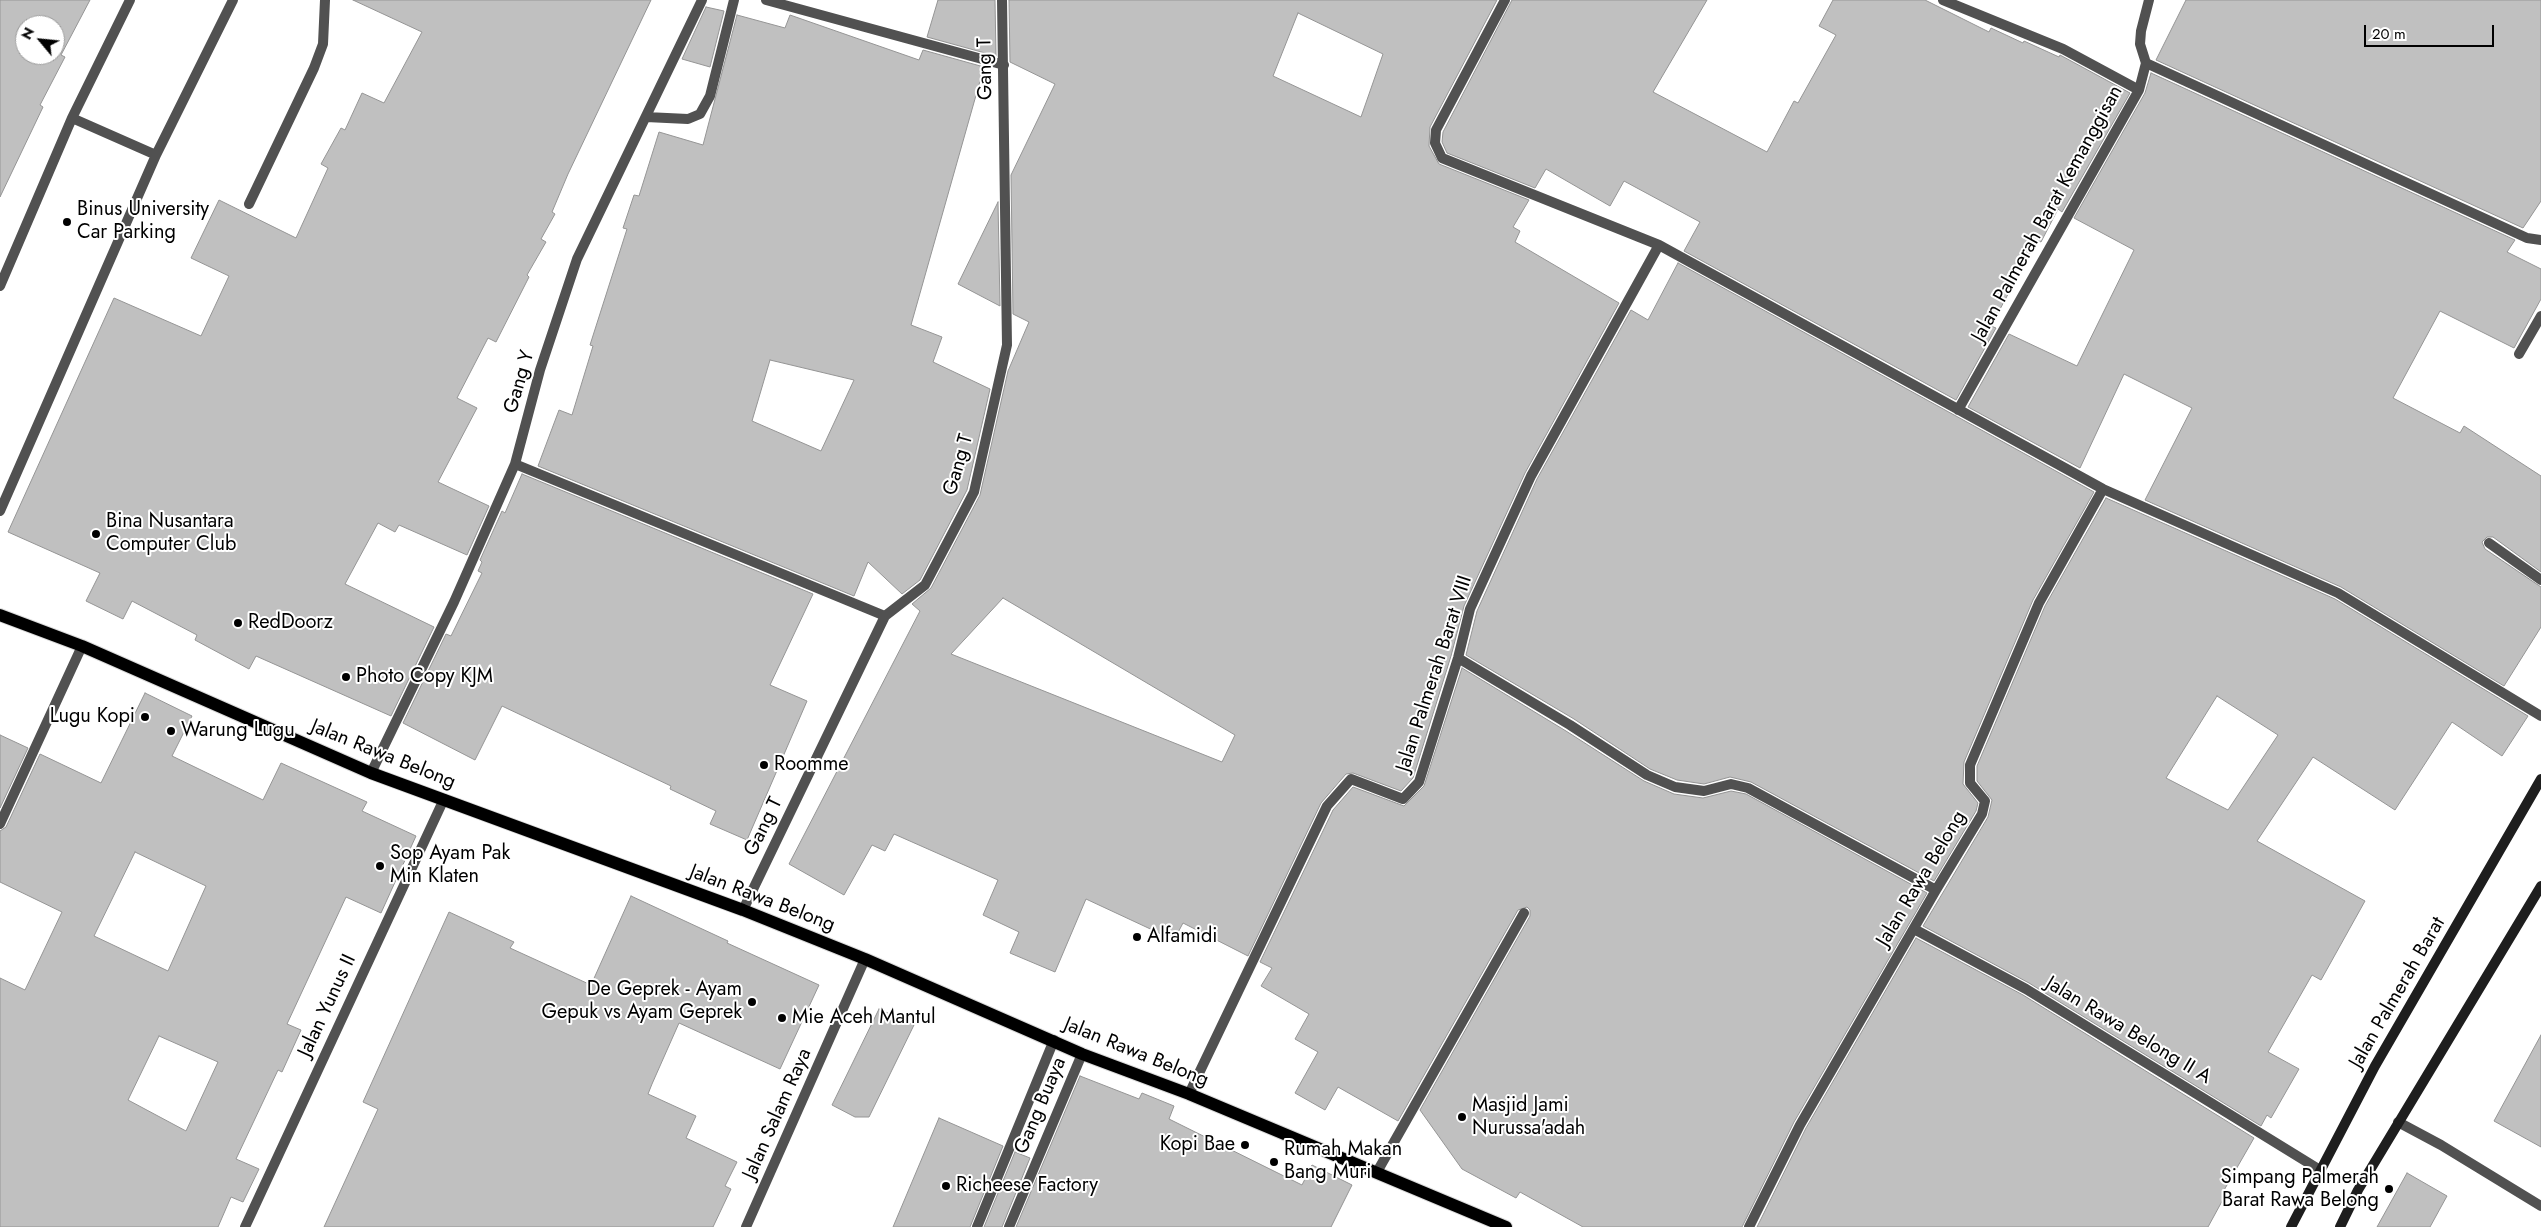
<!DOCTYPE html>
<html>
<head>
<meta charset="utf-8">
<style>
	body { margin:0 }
	#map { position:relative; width:2541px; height:1227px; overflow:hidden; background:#fff; font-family:Jost,sans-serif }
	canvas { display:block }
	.north { position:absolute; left:15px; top:15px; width:50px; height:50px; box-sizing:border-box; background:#fff; border:1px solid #999; border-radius:50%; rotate:298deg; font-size:14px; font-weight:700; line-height:20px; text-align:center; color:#000 }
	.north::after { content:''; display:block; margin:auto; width:18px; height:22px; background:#000; clip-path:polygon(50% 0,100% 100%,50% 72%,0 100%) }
	.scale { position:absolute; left:2364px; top:25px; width:130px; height:22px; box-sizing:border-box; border:2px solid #000; border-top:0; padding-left:6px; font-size:15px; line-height:18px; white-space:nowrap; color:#000; -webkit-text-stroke:4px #fff; paint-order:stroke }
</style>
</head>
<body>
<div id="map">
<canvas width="2541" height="1227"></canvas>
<div class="north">N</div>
<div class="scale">20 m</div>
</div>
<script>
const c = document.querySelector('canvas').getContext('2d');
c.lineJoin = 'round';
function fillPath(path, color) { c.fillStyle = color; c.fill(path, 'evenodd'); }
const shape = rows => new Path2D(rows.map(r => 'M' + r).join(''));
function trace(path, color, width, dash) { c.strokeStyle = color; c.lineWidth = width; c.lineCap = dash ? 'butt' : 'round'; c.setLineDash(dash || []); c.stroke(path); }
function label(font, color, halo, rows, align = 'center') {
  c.font = font + ' Jost,sans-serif'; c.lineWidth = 4; c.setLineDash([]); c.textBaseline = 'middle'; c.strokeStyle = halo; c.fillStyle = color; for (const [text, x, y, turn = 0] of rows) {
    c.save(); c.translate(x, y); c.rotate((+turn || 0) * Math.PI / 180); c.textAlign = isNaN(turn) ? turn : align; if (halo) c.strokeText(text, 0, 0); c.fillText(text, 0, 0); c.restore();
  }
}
const building = shape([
	[0,0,90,0,61,55,65,57,40,105,43,107,0,197,0,0],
	[25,25,55,25,55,55,25,55,25,25],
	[353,0,651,0,568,174,552,212,555,214,541,239,546,242,527,275,529,277,496,342,488,338,457,398,477,408,438,482,489,506,467,555,399,525,395,532,378,523,345,584,434,627,391,716,256,656,249,669,195,640,197,635,132,601,123,619,86,601,100,573,8,532,114,298,201,336,229,276,191,258,219,200,296,238,328,168,321,164,341,128,345,130,362,93,384,103,422,32,353,0],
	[938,0,995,0,996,56,927,37,938,0],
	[1009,0,1497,0,1430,127,1429,146,1439,164,1529,200,1513,227,1520,231,1515,242,1619,303,1525,473,1464,606,1451,656,1413,778,1401,791,1353,773,1346,774,1321,803,1248,956,1183,923,1174,940,1086,899,1055,972,1010,953,1019,932,983,915,998,880,894,834,885,851,872,845,844,895,789,864,920,611,912,604,931,588,980,495,1008,371,1029,322,1013,314,1011,175,1055,84,1010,62,1009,0],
	[1298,13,1383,54,1361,117,1273,76,1298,13],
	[1003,598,1235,735,1222,762,951,654,1003,598],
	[1512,0,1707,0,1653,92,1767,152,1794,101,1798,103,1836,35,1819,26,1833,0,1925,0,1989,32,1991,28,2023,43,2024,41,2059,57,2060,55,2130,93,2062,212,2058,209,2041,242,2037,240,1991,326,1996,328,1956,400,1684,251,1700,222,1624,181,1610,206,1546,169,1535,188,1447,153,1442,142,1443,132,1512,0],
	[2186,0,2541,0,2541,201,2523,228,2156,60,2186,0],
	[706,7,724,11,710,67,682,59,706,7],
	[737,15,785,28,790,15,919,60,923,50,984,67,911,325,942,337,933,362,990,389,967,490,920,580,902,594,868,562,854,596,538,466,559,410,572,415,593,346,590,345,627,229,623,228,634,195,639,196,659,132,703,145,737,15],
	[770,360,854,380,821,451,752,421,770,360],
	[2151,73,2515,240,2507,252,2541,269,2541,299,2514,348,2440,311,2393,398,2460,433,2464,426,2541,476,2541,572,2493,537,2487,537,2482,542,2485,549,2541,587,2541,627,2504,686,2341,587,2145,500,2192,408,2124,374,2080,468,1968,407,2009,334,2077,366,2134,250,2074,218,2145,93,2151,73],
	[998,202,1000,306,958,284,998,202],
	[1678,263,2094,492,2033,600,1964,762,1963,784,1978,803,1976,811,1934,881,1751,782,1730,777,1704,784,1677,780,1650,769,1574,719,1466,655,1477,611,1537,479,1631,310,1648,320,1678,263],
	[522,474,813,594,770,685,807,701,747,840,710,824,716,811,670,789,671,786,502,706,475,760,403,723,446,634,451,636,482,573,478,571,482,562,480,560,502,511,505,513,522,474],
	[2106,498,2335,599,2528,716,2502,756,2452,722,2395,810,2313,757,2257,841,2365,901,2321,980,2312,975,2268,1052,2299,1069,2271,1118,2267,1115,2261,1126,2029,983,1923,926,1988,817,1992,800,1977,781,1977,766,2045,606,2106,498],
	[2217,696,2278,735,2228,810,2166,778,2217,696],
	[1462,668,1566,731,1644,781,1674,794,1703,798,1731,791,1746,794,1927,893,1794,1122,1742,1227,1583,1227,1520,1192,1516,1198,1462,1169,1420,1110,1530,916,1530,910,1527,907,1518,910,1398,1121,1338,1087,1325,1110,1295,1093,1318,1052,1295,1039,1309,1014,1261,986,1272,968,1260,962,1333,810,1353,787,1404,806,1424,786,1462,668],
	[145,693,192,716,172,756,263,800,281,763,367,802,362,811,416,836,381,913,346,897,287,1024,301,1030,282,1072,278,1070,236,1159,259,1169,243,1202,231,1197,218,1227,0,1227,0,978,25,990,62,912,0,882,0,831,6,827,40,754,101,783,145,693],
	[135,852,206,886,168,971,94,936,135,852],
	[159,1036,218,1062,186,1131,128,1100,159,1036],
	[0,735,28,748,0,808,0,735],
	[631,896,728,941,727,943,819,985,780,1069,679,1023,652,1084,648,1094,696,1116,686,1138,737,1162,725,1186,731,1189,713,1227,324,1227,378,1109,363,1102,449,912,514,942,510,948,591,985,631,896],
	[1916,938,2023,995,2254,1138,2223,1192,2226,1194,2208,1227,1757,1227,1806,1128,1916,938],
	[879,1009,914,1025,869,1117,855,1117,832,1105,879,1009],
	[2541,1035,2541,1147,2494,1121,2541,1035],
	[1080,1076,1139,1099,1142,1093,1174,1106,1169,1119,1302,1185,1312,1165,1352,1185,1331,1227,1016,1227,1080,1076],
	[939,1118,1003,1146,970,1227,893,1227,939,1118],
	[1015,1152,1030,1158,1002,1227,984,1227,1015,1152],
	[2407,1173,2447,1196,2430,1227,2377,1227,2407,1173]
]);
const service = shape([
	[72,118,156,155],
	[249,204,314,68,323,44,325,0],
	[0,286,72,118,130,0],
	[0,511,156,155,233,0],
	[2489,543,2541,580],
	[2398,1122,2441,1145,2541,1206],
	[1377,1172,1524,913],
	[977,1227,1054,1040],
	[1009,1227,1082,1054]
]);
const minor = shape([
	[766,0,1004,65],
	[1505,0,1436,130,1435,143,1442,158,1659,245,2103,489,2338,593,2541,716],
	[1943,0,2063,49,2139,90],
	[2146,63,2527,238,2541,240],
	[646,117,688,119,700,114,710,96,734,0],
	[2519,354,2541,316],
	[1958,410,2139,90,2146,63,2140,44,2141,31,2149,0],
	[515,464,885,616],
	[1458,658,1570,725,1647,775,1675,787,1704,791,1731,784,1748,788,1936,890],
	[371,773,454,602,515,464,540,370,577,259,702,0],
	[0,824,82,646],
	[743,910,885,616,925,585,974,492,1007,345,1002,0],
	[1914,929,2026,989,2320,1170],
	[1189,1094,1327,806,1351,779,1403,799,1419,782,1458,658,1470,609,1531,476,1659,245],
	[245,1227,444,799],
	[746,1227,865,959],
	[1749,1227,1800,1125,1936,890,1982,814,1985,801,1970,783,1970,765,2039,603,2103,489]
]);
const secondary = shape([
	[2291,1227,2375,1066,2541,779],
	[2340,1227,2358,1190,2541,886]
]);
const primary = shape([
	[0,615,82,646,371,773,743,910,865,959,1082,1054,1189,1094,1506,1227]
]);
const markers = [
	[67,222,5,"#000"],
	[96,534,5,"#000"],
	[238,623,5,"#000"],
	[346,677,5,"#000"],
	[145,717,5,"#000"],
	[171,731,5,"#000"],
	[764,765,5,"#000"],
	[380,866,5,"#000"],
	[1137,937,5,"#000"],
	[752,1002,5,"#000"],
	[782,1018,5,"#000"],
	[1462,1117,5,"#000"],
	[1245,1145,5,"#000"],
	[1274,1162,5,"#000"],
	[946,1186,5,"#000"],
	[2389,1189,5,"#000"]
];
const streetNames = [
	["Gang T",986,69,-91],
	["Jalan Palmerah Barat Kemanggisan",2048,214,-61],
	["Gang Y",520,382,-74],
	["Gang T",959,465,-74],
	["Jalan Palmerah Barat VIII",1435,674,-72],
	["Jalan Rawa Belong",383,755,22],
	["Gang T",764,827,-64],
	["Jalan Rawa Belong",1922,879,-59],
	["Jalan Rawa Belong",762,899,21],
	["Jalan Palmerah Barat",2398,993,-60],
	["Jalan Yunus II",328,1006,-65],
	["Jalan Rawa Belong II A",2128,1031,31],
	["Jalan Rawa Belong",1136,1053,22],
	["Gang Buaya",1041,1106,-67],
	["Jalan Salam Raya",778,1114,-66]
];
const poiNames = [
	["Binus University",77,210],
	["Car Parking",77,233],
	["Bina Nusantara",106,522],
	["Computer Club",106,545],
	["RedDoorz",248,623],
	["Photo Copy KJM",356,677],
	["Lugu Kopi",135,717,"right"],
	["Warung Lugu",181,731],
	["Roomme",774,765],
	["Sop Ayam Pak",390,854],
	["Min Klaten",390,877],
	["Alfamidi",1147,937],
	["De Geprek - Ayam",742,990,"right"],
	["Gepuk vs Ayam Geprek",742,1013,"right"],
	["Mie Aceh Mantul",792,1018],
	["Masjid Jami",1472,1106],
	["Nurussa'adah",1472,1129],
	["Kopi Bae",1235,1145,"right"],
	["Rumah Makan",1284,1150],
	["Bang Muri",1284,1173],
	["Simpang Palmerah",2379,1178,"right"],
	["Barat Rawa Belong",2379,1201,"right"],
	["Richeese Factory",956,1186]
];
fillPath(building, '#c0c0c0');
trace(building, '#959595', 1);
trace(primary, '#dbdbdb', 14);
trace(service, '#515151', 10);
trace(minor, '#515151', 10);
trace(secondary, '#1e1e1e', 10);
trace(primary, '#000', 12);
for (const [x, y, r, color] of markers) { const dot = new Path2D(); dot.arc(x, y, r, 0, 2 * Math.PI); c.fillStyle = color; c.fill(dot); trace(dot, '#fff', 2); }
label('20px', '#000', '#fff', streetNames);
label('20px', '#000', '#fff', poiNames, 'left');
</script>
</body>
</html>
